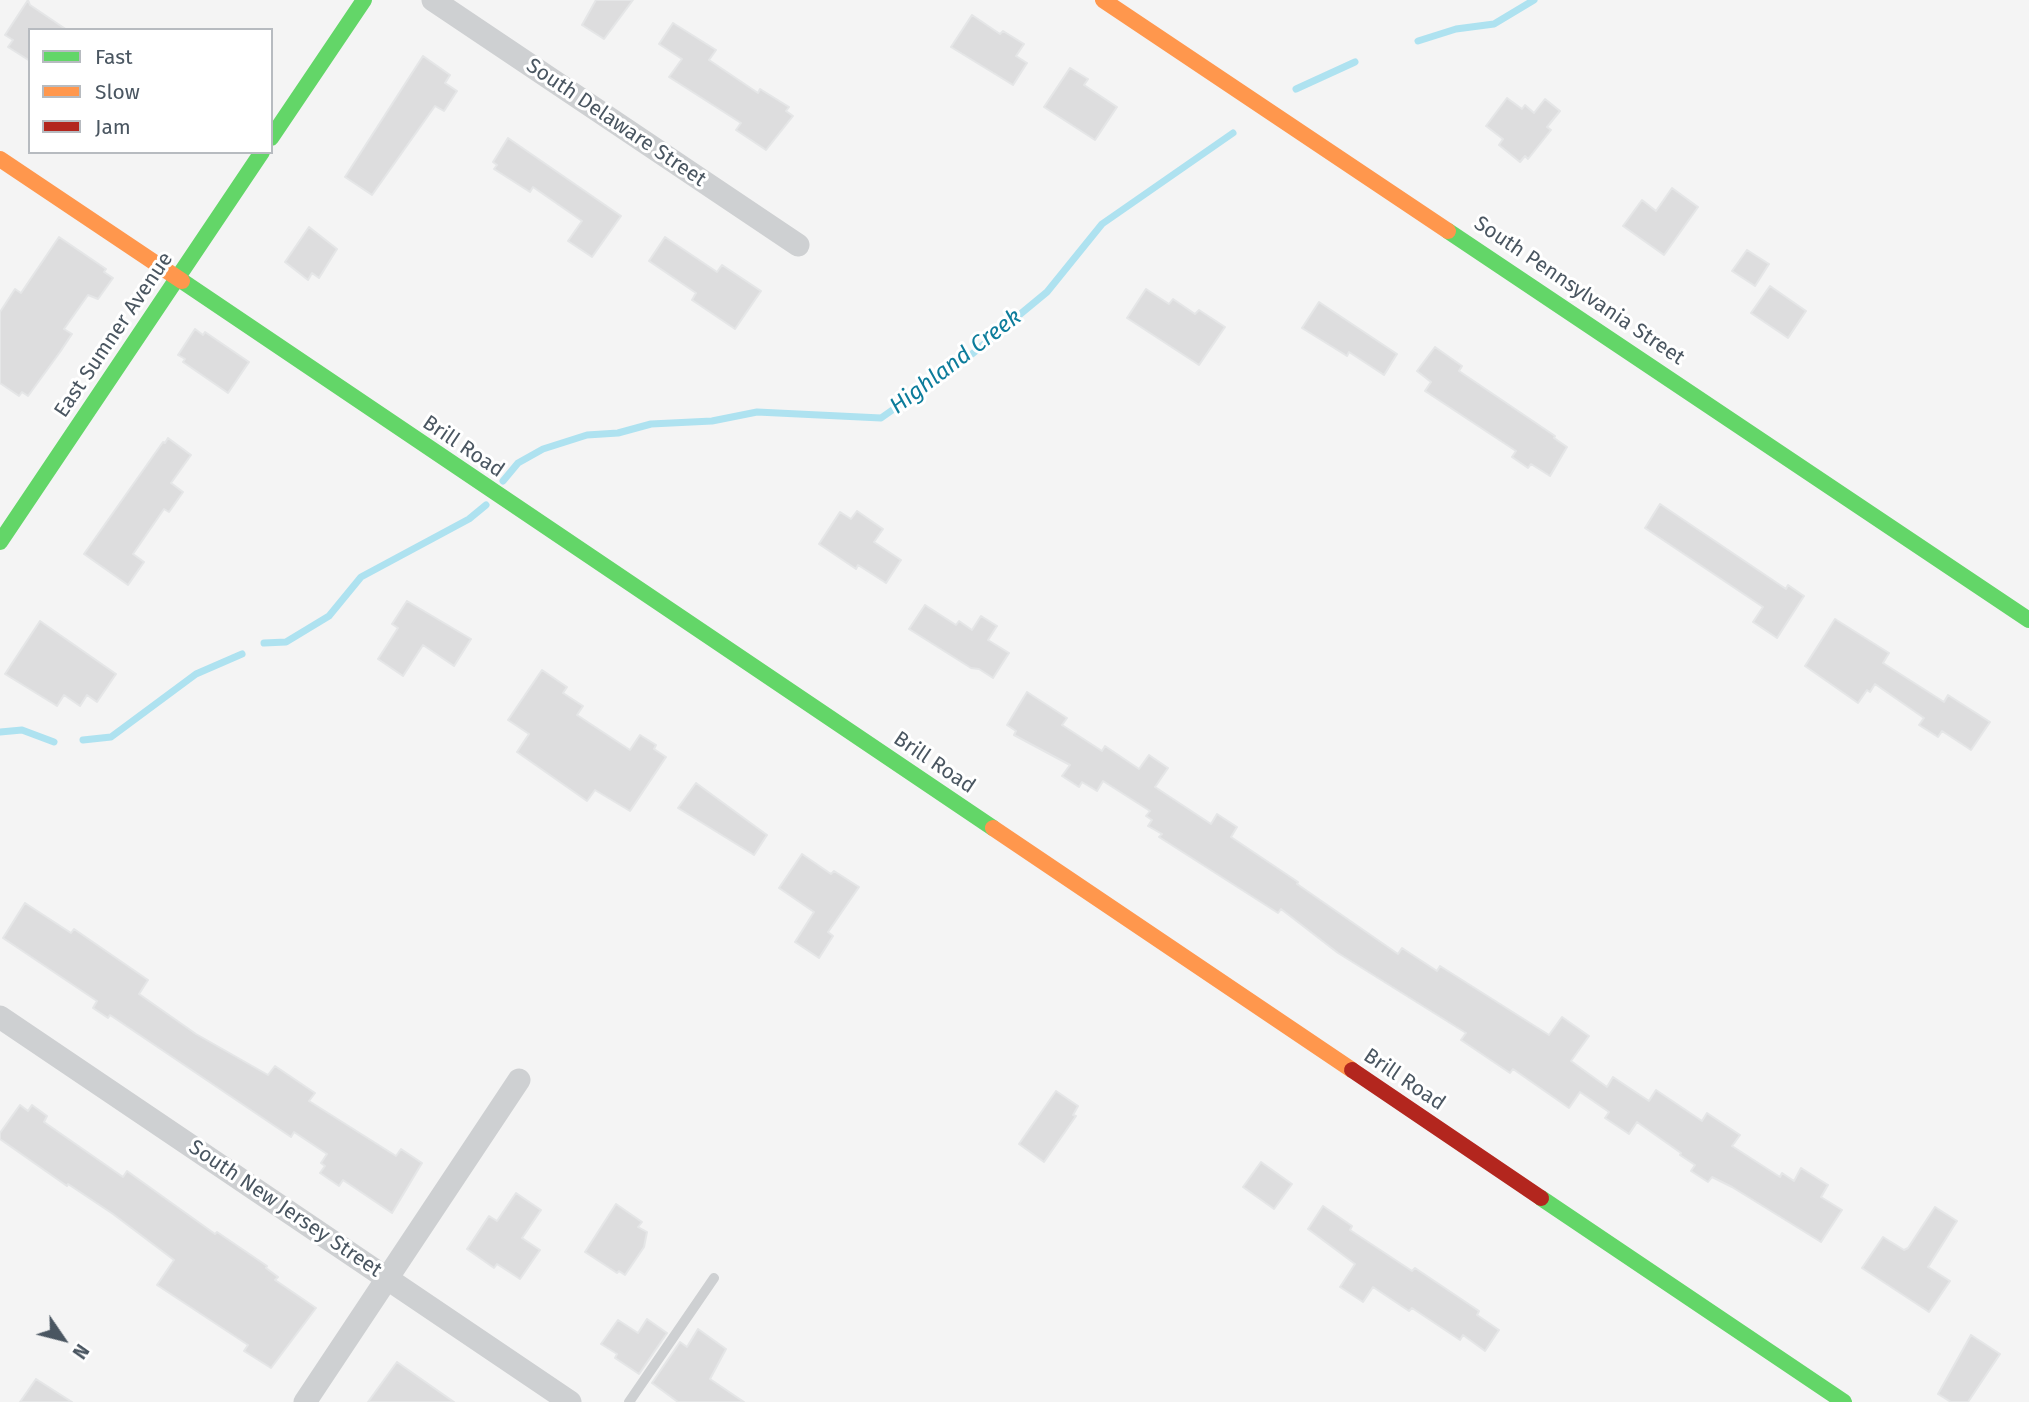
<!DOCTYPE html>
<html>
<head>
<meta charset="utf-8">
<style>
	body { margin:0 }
	#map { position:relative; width:2029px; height:1402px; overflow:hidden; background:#f4f4f4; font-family:"Fira Sans",sans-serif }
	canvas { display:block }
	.legend { position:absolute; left:28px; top:28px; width:245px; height:126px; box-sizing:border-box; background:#fff; border:2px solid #b7bbc0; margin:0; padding:9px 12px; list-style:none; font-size:21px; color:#4a5661 }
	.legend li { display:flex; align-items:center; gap:14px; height:35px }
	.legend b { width:35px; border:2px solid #b7bbc0 }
	.north { position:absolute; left:28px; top:1304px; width:70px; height:70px; -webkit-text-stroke:5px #fff; paint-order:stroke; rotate:125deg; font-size:19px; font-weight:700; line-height:28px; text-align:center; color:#4a5661 }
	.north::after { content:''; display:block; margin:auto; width:24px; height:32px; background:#4a5661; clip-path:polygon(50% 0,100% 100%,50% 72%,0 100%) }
</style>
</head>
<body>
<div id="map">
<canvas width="2029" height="1402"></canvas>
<ul class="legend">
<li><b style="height:9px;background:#63d668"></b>Fast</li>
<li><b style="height:9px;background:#ff974d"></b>Slow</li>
<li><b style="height:9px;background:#b3261e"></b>Jam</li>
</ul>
<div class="north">N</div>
</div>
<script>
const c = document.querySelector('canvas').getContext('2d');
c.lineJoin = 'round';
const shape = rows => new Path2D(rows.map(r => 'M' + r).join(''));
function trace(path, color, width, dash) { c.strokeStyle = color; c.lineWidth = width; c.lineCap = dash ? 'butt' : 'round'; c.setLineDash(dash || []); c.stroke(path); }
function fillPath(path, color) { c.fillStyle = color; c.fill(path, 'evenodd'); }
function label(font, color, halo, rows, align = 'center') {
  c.font = font + ' "Fira Sans",sans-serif'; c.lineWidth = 6; c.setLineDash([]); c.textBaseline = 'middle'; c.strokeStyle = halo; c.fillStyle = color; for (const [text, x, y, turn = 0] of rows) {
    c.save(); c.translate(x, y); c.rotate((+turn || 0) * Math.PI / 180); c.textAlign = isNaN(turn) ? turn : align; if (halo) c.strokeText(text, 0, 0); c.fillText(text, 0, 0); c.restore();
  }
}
const stream = shape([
	[1418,41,1456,29,1494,24,1534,0],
	[1296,89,1355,62],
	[503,481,518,463,543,449,587,435,618,433,651,424,712,421,757,412,881,418,972,354,1047,292,1102,224,1233,133],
	[264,643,286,642,329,616,361,577,469,519,486,505],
	[0,732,22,730,54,742],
	[83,740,111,737,196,674,242,654]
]);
const building = shape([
	[28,0,30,5,67,30,30,30,30,61,8,47,13,40,5,35,28,0],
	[596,0,633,0,604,39,582,25,596,0],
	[972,15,1000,34,1003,31,1024,44,1016,56,1027,63,1013,85,951,47,972,15],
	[673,23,716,50,709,60,758,93,760,89,789,107,786,111,793,116,766,150,736,130,741,123,669,77,682,59,659,44,673,23],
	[423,56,450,75,445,83,457,91,444,111,435,106,372,195,345,177,423,56],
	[1070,68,1088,79,1084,85,1117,107,1095,140,1044,107,1070,68],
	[1507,98,1522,109,1525,105,1534,113,1545,99,1560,111,1547,127,1551,130,1528,159,1525,156,1520,162,1499,145,1503,139,1486,126,1507,98],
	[508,138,621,216,592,257,568,241,582,221,533,187,530,192,494,169,497,165,493,162,508,138],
	[1672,188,1698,207,1664,255,1623,226,1642,200,1656,211,1672,188],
	[309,227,337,249,319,278,312,273,308,280,285,262,309,227],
	[59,237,106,269,104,272,113,278,98,299,88,295,64,329,72,334,60,352,28,396,22,392,19,396,0,383,0,312,15,289,21,293,59,237],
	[665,237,717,272,722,265,761,291,735,329,692,300,696,293,649,261,665,237],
	[1747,250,1769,264,1755,286,1732,271,1747,250],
	[1770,286,1806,311,1788,338,1751,313,1770,286],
	[1146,289,1169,304,1173,299,1195,314,1199,310,1225,327,1199,365,1127,318,1146,289],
	[1319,302,1397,354,1384,375,1349,352,1347,356,1302,328,1319,302],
	[195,329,203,335,205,332,249,362,228,393,183,362,185,359,178,355,195,329],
	[1435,347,1462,366,1459,371,1555,436,1554,438,1567,447,1550,476,1531,464,1528,468,1512,457,1516,451,1425,391,1431,382,1417,371,1435,347],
	[168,438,191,455,171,483,183,492,169,512,164,509,133,554,144,562,128,585,84,554,163,442,165,443,168,438],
	[1660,504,1786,589,1788,585,1804,596,1777,638,1753,622,1763,607,1645,528,1660,504],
	[857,511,883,529,874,542,901,560,886,583,858,565,856,569,819,544,840,512,851,519,857,511],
	[407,601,471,639,454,666,423,645,403,676,378,659,398,628,392,624,407,601],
	[925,605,956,625,959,621,972,630,981,616,997,626,988,640,1009,653,993,678,979,669,971,668,909,629,925,605],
	[1835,619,1889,653,1883,663,1944,702,1948,695,1990,722,1971,750,1942,731,1938,737,1919,725,1924,718,1875,684,1870,692,1867,690,1858,703,1805,666,1835,619],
	[40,621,116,674,97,702,87,695,80,706,64,695,57,706,5,674,40,621],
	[542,670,567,687,563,693,583,706,577,715,630,750,640,735,656,745,654,749,666,757,630,811,595,790,587,801,517,752,529,734,508,720,542,670],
	[1027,692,1067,718,1062,725,1102,751,1105,746,1139,769,1149,755,1168,768,1155,787,1211,824,1217,814,1237,827,1231,837,1298,882,1297,884,1398,954,1402,948,1437,971,1440,966,1549,1035,1562,1017,1589,1036,1571,1061,1607,1087,1613,1077,1649,1101,1656,1090,1702,1121,1707,1113,1740,1135,1732,1146,1780,1177,1782,1173,1794,1181,1801,1168,1828,1185,1821,1197,1842,1210,1821,1242,1732,1187,1712,1177,1708,1182,1691,1171,1695,1165,1680,1155,1681,1153,1637,1122,1629,1134,1605,1118,1609,1112,1580,1092,1569,1108,1513,1069,1510,1073,1461,1040,1466,1033,1338,953,1281,909,1278,913,1159,837,1162,834,1148,826,1152,820,1146,816,1150,811,1103,781,1097,791,1082,782,1079,787,1062,776,1070,765,1014,735,1016,731,1007,725,1027,692],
	[696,783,767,835,754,855,678,808,696,783],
	[802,854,831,874,834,871,859,887,828,932,833,936,819,958,795,942,814,912,779,888,802,854],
	[25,903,71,933,74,929,148,980,139,994,196,1034,268,1075,275,1066,315,1093,309,1101,396,1156,401,1149,422,1163,392,1213,343,1180,339,1186,320,1173,325,1166,321,1163,327,1154,294,1132,291,1137,110,1015,108,1018,93,1008,97,1001,3,938,25,903],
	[1056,1091,1078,1106,1073,1115,1076,1116,1044,1162,1019,1144,1056,1091],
	[20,1105,28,1111,32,1105,47,1116,44,1122,77,1145,123,1177,127,1171,215,1234,217,1232,267,1266,266,1268,278,1277,275,1280,316,1308,271,1368,244,1351,248,1345,157,1285,174,1260,113,1214,68,1184,67,1186,0,1139,0,1133,20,1105],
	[1261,1162,1292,1184,1274,1209,1243,1187,1261,1162],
	[516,1193,541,1210,522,1238,540,1250,520,1279,497,1264,494,1268,467,1249,489,1216,497,1221,516,1193],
	[616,1204,642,1222,638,1227,647,1232,644,1247,625,1275,619,1271,617,1273,585,1252,616,1204],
	[1323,1206,1352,1226,1350,1230,1412,1271,1415,1268,1479,1311,1477,1315,1499,1330,1485,1351,1463,1335,1460,1340,1412,1308,1409,1311,1373,1287,1363,1302,1340,1287,1355,1264,1308,1229,1323,1206],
	[1935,1207,1957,1221,1928,1267,1950,1281,1929,1312,1862,1268,1883,1237,1904,1250,1908,1248,1935,1207],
	[647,1319,667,1333,639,1374,615,1358,617,1354,601,1344,618,1320,638,1333,647,1319],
	[698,1329,726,1349,710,1379,744,1402,678,1402,652,1383,680,1342,687,1347,698,1329],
	[1971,1335,2000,1354,1968,1402,1951,1402,1938,1394,1971,1335],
	[397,1362,454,1402,368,1402,397,1362],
	[36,1379,72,1402,20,1402,36,1379]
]);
const lane = shape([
	[629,1402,714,1278]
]);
const street = shape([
	[433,0,798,245],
	[0,1017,570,1402],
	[305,1402,519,1080]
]);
const fast = shape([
	[271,138,364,0],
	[1448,231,2029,620],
	[182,281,993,828],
	[0,542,262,152],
	[1541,1198,1844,1402]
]);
const slow = shape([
	[1103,0,1448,231],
	[0,159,182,281],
	[993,828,1352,1070]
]);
const jam = shape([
	[1352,1070,1541,1198]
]);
const streetNames = [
	["South Delaware Street",616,123,34],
	["South Pennsylvania Street",1579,291,34],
	["East Sumner Avenue",114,335,-56],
	["Brill Road",463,447,34],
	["Brill Road",934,763,34],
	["Brill Road",1404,1080,34],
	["South New Jersey Street",285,1209,34]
];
const waterNames = [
	["Highland Creek",956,362,-37]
];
trace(stream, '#aee2f0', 7);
fillPath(building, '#ddddde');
trace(building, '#e5e6e7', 2);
trace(lane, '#ced0d2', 10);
trace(street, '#ced0d2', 23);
trace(fast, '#63d668', 16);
trace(slow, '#ff974d', 16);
trace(jam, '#b3261e', 16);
label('21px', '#4a5661', '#fff', streetNames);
label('italic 23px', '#0c7c9b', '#fff', waterNames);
</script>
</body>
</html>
